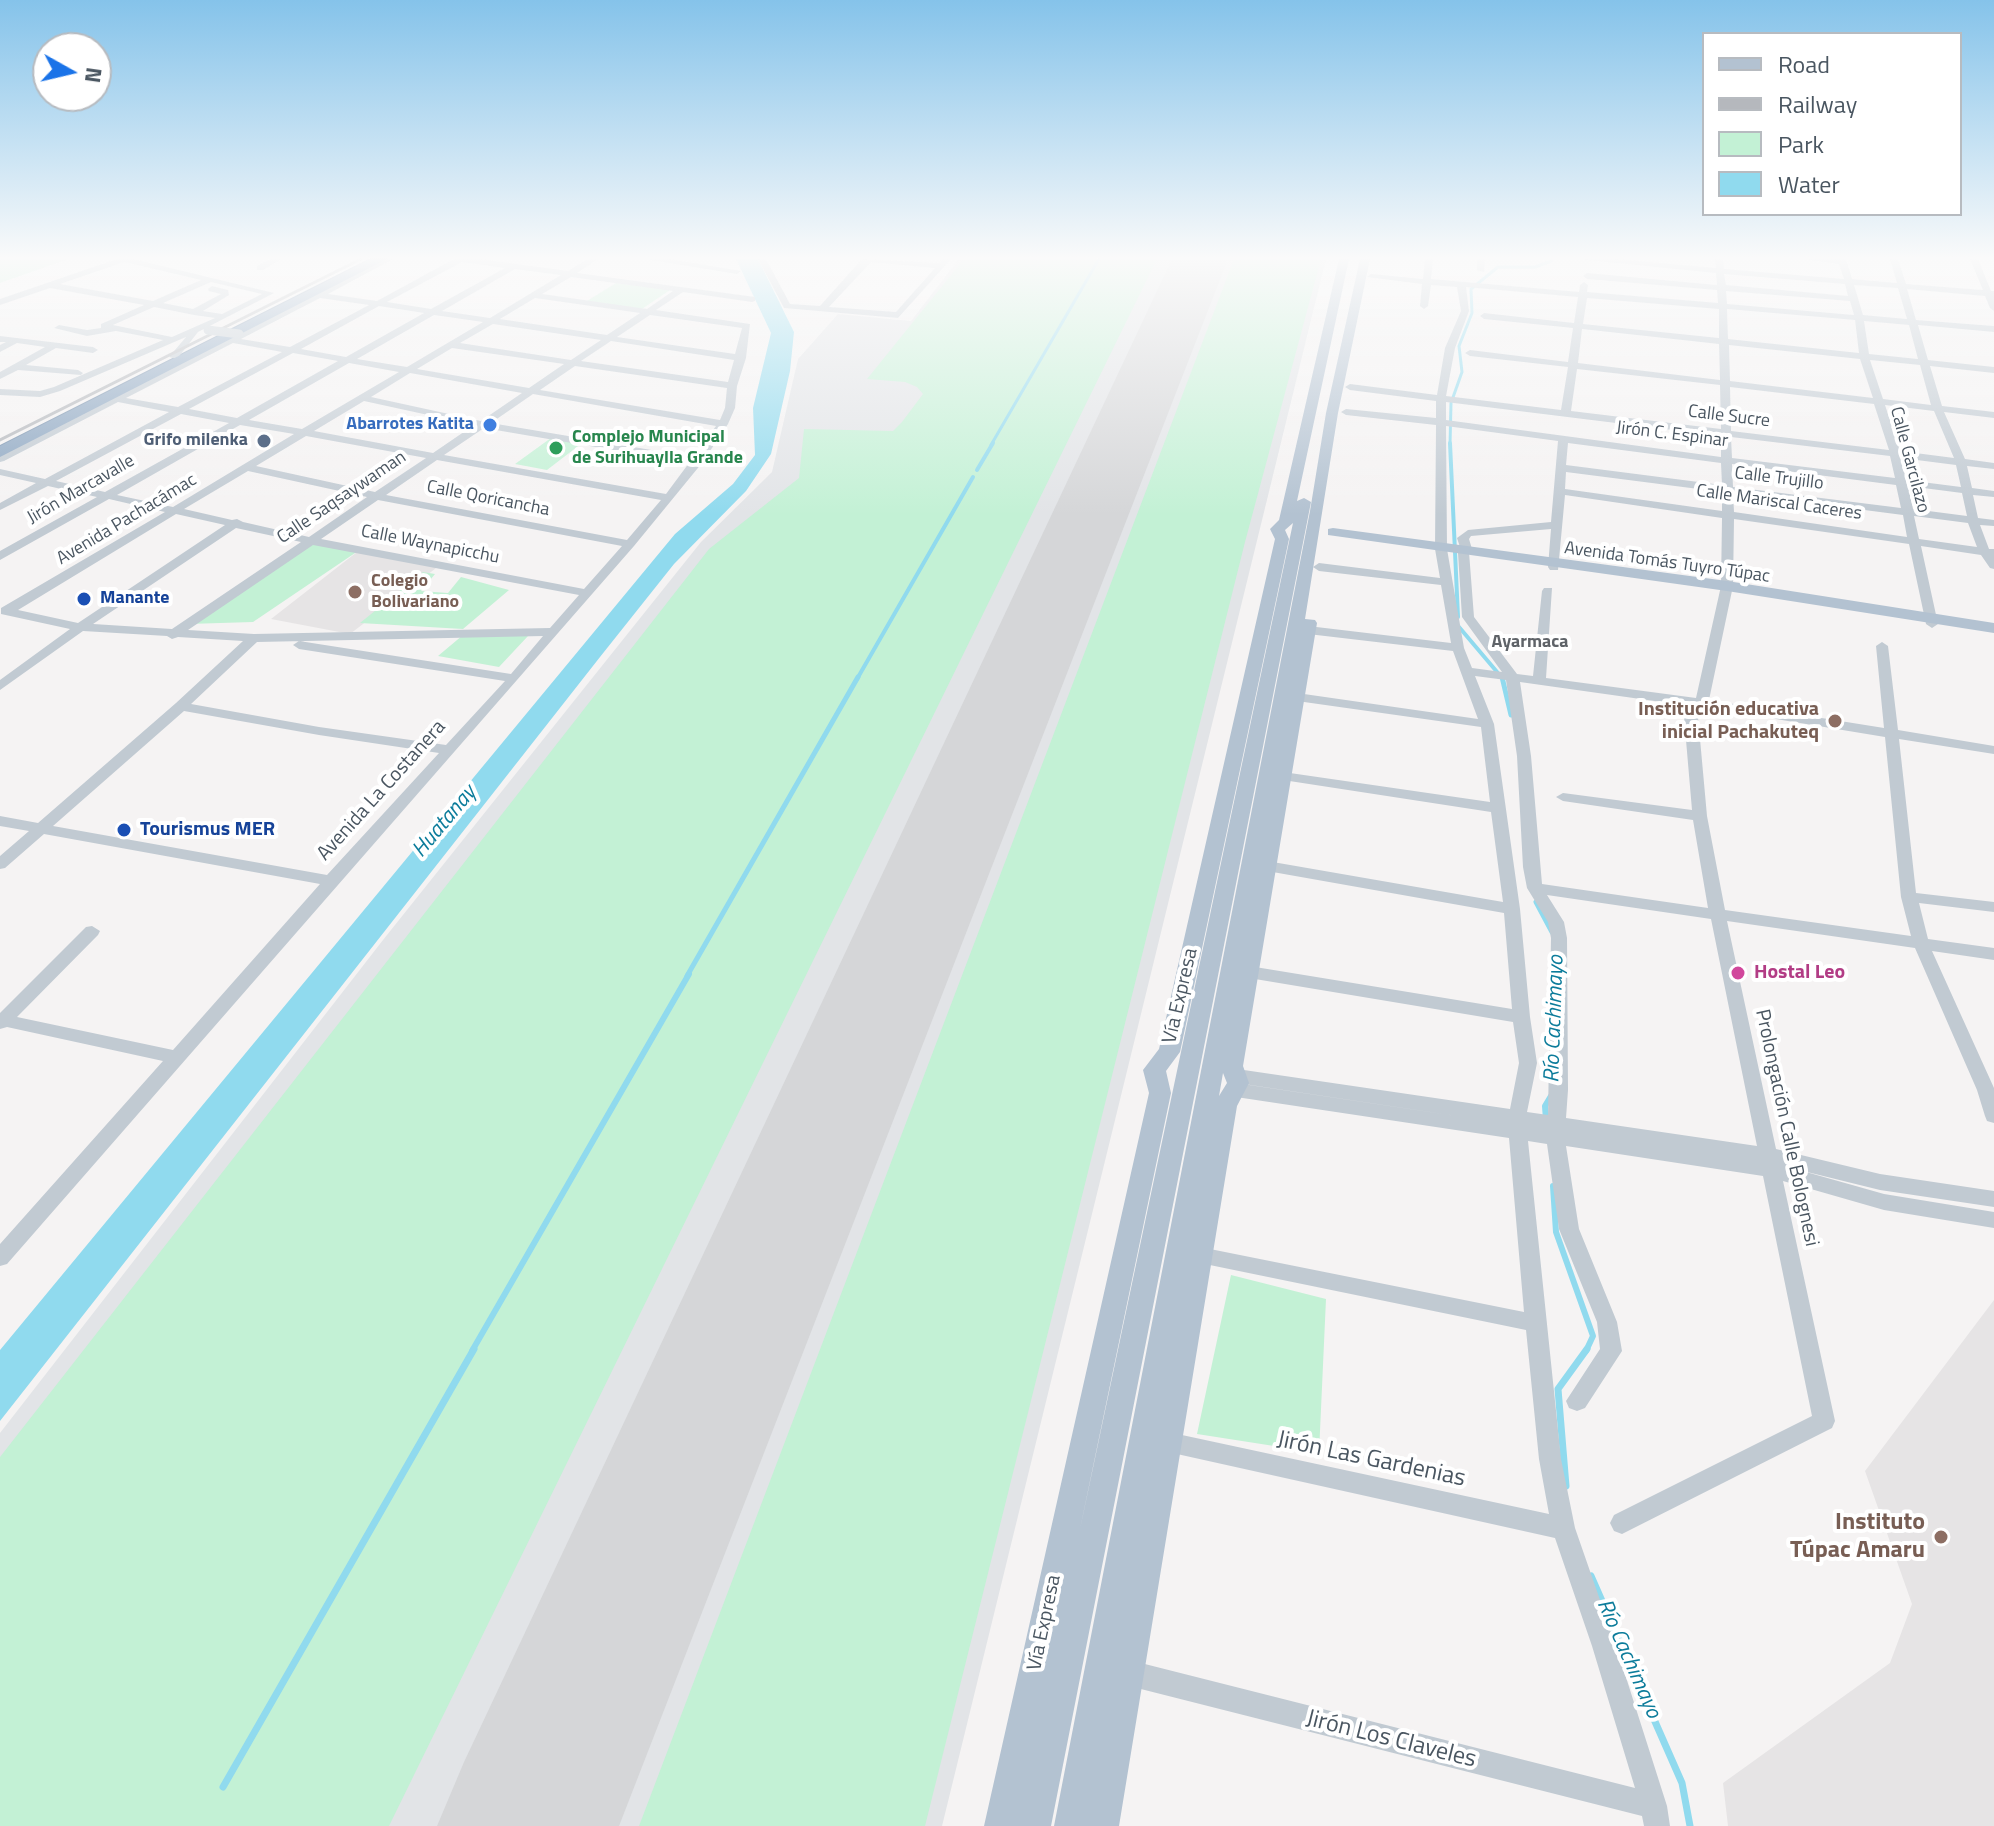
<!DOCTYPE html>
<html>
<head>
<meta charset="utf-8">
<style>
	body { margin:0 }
	#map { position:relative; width:1994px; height:1826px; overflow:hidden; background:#f5f3f3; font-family:"Titillium Web",sans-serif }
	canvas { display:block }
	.legend { position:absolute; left:1702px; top:32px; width:260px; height:184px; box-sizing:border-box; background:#fff; border:2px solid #b7bbc0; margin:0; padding:10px 14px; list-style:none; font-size:24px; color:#4a5661 }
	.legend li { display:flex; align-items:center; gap:16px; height:40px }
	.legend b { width:40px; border:2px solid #b7bbc0 }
	.north { position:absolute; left:32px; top:32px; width:80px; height:80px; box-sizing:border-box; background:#fff; border:2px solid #b7bbc0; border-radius:50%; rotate:98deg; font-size:22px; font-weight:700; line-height:32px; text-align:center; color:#4a5661 }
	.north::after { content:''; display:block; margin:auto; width:28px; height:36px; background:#1a73e8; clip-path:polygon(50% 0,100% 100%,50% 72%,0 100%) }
</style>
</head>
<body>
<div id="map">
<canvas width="1994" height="1826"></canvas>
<ul class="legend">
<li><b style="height:10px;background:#b3c2d1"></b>Road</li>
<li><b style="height:10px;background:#b5b8bd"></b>Railway</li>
<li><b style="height:22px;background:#c3f1d5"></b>Park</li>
<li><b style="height:22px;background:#90daee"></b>Water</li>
</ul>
<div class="north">N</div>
</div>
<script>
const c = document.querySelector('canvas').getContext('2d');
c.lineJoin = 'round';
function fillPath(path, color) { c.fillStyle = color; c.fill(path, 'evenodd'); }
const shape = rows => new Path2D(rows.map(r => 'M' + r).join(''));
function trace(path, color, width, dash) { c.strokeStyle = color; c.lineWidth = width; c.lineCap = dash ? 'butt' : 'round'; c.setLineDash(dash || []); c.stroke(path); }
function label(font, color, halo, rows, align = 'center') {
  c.font = font + ' "Titillium Web",sans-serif'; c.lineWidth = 8; c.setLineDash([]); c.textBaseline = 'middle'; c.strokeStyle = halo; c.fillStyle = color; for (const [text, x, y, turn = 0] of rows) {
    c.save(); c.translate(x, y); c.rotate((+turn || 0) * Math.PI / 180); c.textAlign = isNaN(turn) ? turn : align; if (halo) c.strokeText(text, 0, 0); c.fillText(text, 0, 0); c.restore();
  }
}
const education = shape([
	[357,552,440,565,350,634,271,619],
	[1994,1300,1994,1826,1728,1826,1723,1783,1890,1663,1912,1604,1865,1471]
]);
const airport = shape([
	[959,259,1326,259,942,1826,0,1826,0,1433,383,940,629,632,701,542,772,472,798,359,838,314,911,321]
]);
const green = shape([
	[0,259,68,259,0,283],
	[964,259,1157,259,389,1826,0,1826,0,1457,709,549,799,478,804,429,893,431,902,422,923,394,917,387,905,382,867,379],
	[1234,259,1321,259,1245,542,925,1826,639,1826],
	[616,283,670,290,642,309,587,301],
	[555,435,586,440,547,470,515,464],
	[313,539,361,549,253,622,188,624],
	[423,572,435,574,421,591,448,593,461,577,509,590,463,629,360,623],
	[463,635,528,636,499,667,438,656],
	[1231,1275,1326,1299,1319,1453,1197,1434]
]);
const water = shape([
	[736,259,758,259,794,332,790,371,771,454,746,491,674,564,600,657,0,1421,0,1350,675,534,733,484,755,455,753,408,771,333]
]);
const streamFar4 = shape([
	[991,445,1099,259],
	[1450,445,1451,403,1462,372,1459,346,1472,313,1471,289,1498,267,1535,267,1551,261]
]);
const streamFar3 = shape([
	[1450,443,1458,617],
	[977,470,993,443],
	[1459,627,1503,679],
	[857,679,973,477]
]);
const streamFar2 = shape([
	[1502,677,1511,715],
	[1536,902,1552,932],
	[687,976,858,677]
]);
const streamFar1 = shape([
	[1546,1120,1545,1106,1551,1096],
	[1553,1186,1556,1232,1593,1336,1586,1351],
	[472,1351,689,974]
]);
const stream = shape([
	[1566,1486,1558,1389,1587,1349],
	[1591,1576,1682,1783,1690,1826],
	[223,1787,474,1349]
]);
const runway = shape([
	[1172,259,1228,259,619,1826,437,1826,464,1762,1172,259]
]);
const minor = shape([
	[117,259,133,259,274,293,198,332,177,359,169,357,186,337,60,391,40,397,0,395,0,389,40,391,54,387,163,340,116,331,87,336,54,328,59,325,87,330,101,328,101,324,144,305,50,288,0,305,0,299,117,259],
	[124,262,125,262,201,280,153,301,60,284,124,262],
	[211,282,262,294,222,314,203,311,229,295,228,290,212,286,208,289,209,291,221,294,193,309,163,303,211,282],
	[154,307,194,315,215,318,172,337,113,325,154,307],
	[270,259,281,259,263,270,257,270,257,266,270,259],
	[382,259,393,259,328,294,377,301,454,259,480,259,568,271,588,259,598,259,577,273,755,297,755,301,752,302,683,292,656,310,750,324,746,358,737,386,735,408,728,424,702,463,634,546,7,1264,0,1266,0,1244,163,1061,7,1027,0,1029,0,1013,86,927,92,926,100,931,98,935,17,1017,173,1050,320,884,44,834,5,868,0,869,0,856,29,831,0,826,0,816,38,823,176,703,243,641,178,637,172,639,167,636,83,631,0,690,0,680,70,629,1,614,1,608,165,512,109,499,0,560,0,551,97,497,48,486,0,510,0,503,36,483,0,475,0,469,45,479,169,412,118,402,4,461,0,462,0,455,382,259],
	[462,262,505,268,431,309,387,302,462,262],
	[515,269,561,275,490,318,442,311,515,269],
	[571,277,673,291,647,309,542,294,571,277],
	[320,298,369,305,290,347,241,339,320,298],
	[535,298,640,313,607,335,500,319,535,298],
	[379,306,424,313,346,357,301,349,379,306],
	[434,315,483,322,407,367,357,359,434,315],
	[650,315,742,328,735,354,617,337,650,315],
	[493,324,601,340,571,360,460,343,493,324],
	[611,341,734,360,728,382,581,361,611,341],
	[233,343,282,352,178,407,126,398,233,343],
	[452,348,564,364,529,388,417,369,452,348],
	[293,353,338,361,237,418,189,409,293,353],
	[349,363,399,372,302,429,249,420,349,363],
	[575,366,727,388,725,408,720,420,540,390,575,366],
	[410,373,522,393,481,421,371,397,410,373],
	[533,394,716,426,693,457,491,423,533,394],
	[364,401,474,425,433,453,314,431,364,401],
	[181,414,229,423,105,492,56,481,181,414],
	[240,425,294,434,173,507,117,495,240,425],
	[484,428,689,463,666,494,444,455,484,428],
	[306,436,426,458,375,492,256,466,306,436],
	[437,460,661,500,627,540,386,495,437,460],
	[248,471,367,497,309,537,243,522,237,519,232,520,184,509,248,471],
	[378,500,622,546,584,589,321,539,378,500],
	[176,514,225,525,78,623,18,610,176,514],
	[236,528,301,542,172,629,93,624,236,528],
	[313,545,579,595,550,628,254,634,188,630,313,545],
	[543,636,511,674,299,641,293,645,299,649,505,681,446,745,319,727,191,704,257,642,543,636],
	[184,711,319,735,439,753,327,875,53,826,184,711],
	[645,259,669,259,741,271,737,274,645,259],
	[758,259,766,259,790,304,820,306,862,259,939,263,942,259,951,259,898,318,784,308,758,259],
	[871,262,935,268,896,312,829,307,871,262],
	[1425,259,1433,259,1431,279,1579,292,1580,285,1584,282,1588,285,1587,292,1718,303,1717,290,1587,279,1583,276,1587,273,1717,285,1716,273,1578,259,1615,259,1716,268,1715,259,1723,259,1724,269,1844,279,1839,264,1804,259,1846,259,1852,279,1897,283,1890,259,1898,259,1906,284,1983,290,1970,259,1978,259,1991,291,1994,291,1994,311,1990,308,1985,296,1907,289,1916,320,1994,326,1994,332,1918,325,1928,360,1994,367,1994,373,1930,366,1942,406,1994,412,1994,418,1944,412,1965,459,1994,463,1994,469,1967,466,1972,488,1994,491,1994,497,1973,495,1978,518,1994,520,1994,526,1980,525,1989,549,1994,549,1994,569,1990,568,1981,555,1921,546,1938,624,1932,628,1926,624,1909,544,1734,519,1733,586,1709,700,1884,728,1876,646,1882,642,1888,646,1898,730,1994,746,1994,754,1899,739,1916,893,1994,902,1994,912,1919,903,1928,939,1994,948,1994,960,1932,951,1994,1088,1994,1123,1987,1121,1985,1116,1977,1090,1915,948,1727,921,1776,1149,1880,1174,1994,1191,1994,1207,1880,1190,1799,1170,1884,1194,1994,1212,1994,1228,1884,1210,1783,1181,1835,1421,1832,1428,1622,1534,1614,1531,1610,1523,1614,1515,1812,1416,1763,1176,1566,1146,1579,1229,1617,1322,1622,1351,1585,1408,1577,1411,1569,1408,1566,1401,1600,1349,1597,1322,1559,1229,1547,1144,1528,1141,1561,1459,1575,1528,1616,1646,1667,1806,1670,1826,1644,1826,1642,1816,1129,1686,1120,1682,1116,1673,1120,1664,1129,1660,1635,1788,1592,1646,1555,1538,1168,1452,1160,1449,1157,1442,1160,1435,1168,1432,1549,1514,1539,1459,1526,1330,1200,1263,1193,1261,1190,1255,1193,1249,1200,1247,1524,1312,1509,1138,1236,1097,1230,1095,1227,1090,1230,1085,1236,1083,1490,1121,1237,1083,1231,1081,1228,1076,1231,1071,1237,1069,1510,1109,1519,1063,1513,1022,1249,978,1241,972,1249,966,1512,1009,1504,913,1267,871,1259,866,1267,861,1503,902,1491,812,1283,780,1276,776,1283,772,1490,802,1481,727,1297,701,1290,697,1297,693,1478,719,1453,651,1308,634,1302,630,1308,626,1451,643,1441,585,1319,571,1313,567,1319,563,1440,578,1435,549,1436,425,1346,415,1341,412,1346,409,1436,418,1436,401,1350,390,1345,387,1350,384,1437,395,1445,348,1461,311,1457,287,1431,285,1428,306,1424,309,1420,306,1422,284,1367,277,1371,274,1423,279,1425,259],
	[1724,274,1845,284,1848,296,1726,285,1724,274],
	[1854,285,1898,288,1907,319,1863,315,1854,285],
	[1466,287,1578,297,1574,323,1484,313,1480,316,1484,319,1573,328,1568,362,1470,350,1465,353,1470,356,1568,367,1561,410,1446,396,1455,348,1469,311,1466,287],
	[1726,291,1850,301,1854,315,1727,304,1726,291],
	[1587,298,1719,309,1719,338,1583,324,1587,298],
	[1727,309,1855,320,1859,353,1728,339,1727,309],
	[1864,321,1909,325,1918,359,1869,354,1864,321],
	[1582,329,1719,344,1720,380,1578,363,1582,329],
	[1729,345,1860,359,1873,398,1730,381,1729,345],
	[1870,360,1920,365,1931,405,1883,399,1870,360],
	[1577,369,1720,385,1721,429,1571,411,1577,369],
	[1730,387,1874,404,1889,450,1731,431,1730,387],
	[1446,402,1721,436,1721,457,1446,420,1446,402],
	[1885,405,1934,411,1954,458,1900,451,1885,405],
	[1446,426,1558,441,1551,522,1468,530,1457,538,1461,550,1458,553,1462,617,1502,672,1472,668,1464,648,1447,549,1446,426],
	[1731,437,1890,456,1895,478,1732,458,1731,437],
	[1568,443,1721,463,1722,485,1566,465,1568,443],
	[1901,458,1956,465,1961,487,1906,480,1901,458],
	[1732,464,1896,485,1901,508,1733,487,1732,464],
	[1566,472,1722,492,1722,511,1565,489,1566,472],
	[1908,486,1962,493,1967,516,1913,509,1908,486],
	[1733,493,1903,515,1907,537,1734,512,1733,493],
	[1565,495,1722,518,1721,586,1696,698,1546,678,1552,588,1544,588,1542,591,1533,676,1517,674,1474,617,1469,552,1472,549,1469,539,1471,536,1551,529,1548,567,1550,570,1558,570,1565,495],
	[1914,516,1968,523,1977,547,1919,539,1914,516],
	[1475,676,1506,680,1517,756,1523,867,1527,888,1548,922,1551,938,1548,1115,1527,1112,1537,1063,1530,1017,1520,909,1494,724,1475,676],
	[1520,682,1683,705,1692,810,1563,793,1556,797,1563,801,1693,820,1708,908,1542,884,1531,756,1520,682],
	[1697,706,1885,737,1901,897,1911,936,1725,910,1707,816,1697,706],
	[1547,895,1711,919,1757,1146,1566,1118,1568,1090,1567,938,1564,922,1547,895],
	[1477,259,1485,259,1484,272,1477,270,1477,259],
	[0,336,93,347,98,350,93,353,56,348,26,365,78,370,83,373,81,375,18,370,0,379,0,372,45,347,17,343,0,352,0,345,6,342,0,342,0,336]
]);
const major = shape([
	[1339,259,1349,259,1297,501,1304,498,1311,502,1051,1826,984,1826,1149,1093,1143,1070,1159,1049,1275,539,1270,529,1279,520,1339,259],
	[1293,523,1080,1529,1171,1093,1166,1071,1180,1052,1289,539,1285,530,1293,523],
	[1360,259,1370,259,1338,413,1305,619,1315,620,1317,623,1243,1066,1249,1083,1237,1106,1119,1826,1054,1826,1310,511,1326,413,1360,259],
	[1223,1073,1227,1083,1219,1096,1223,1073],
	[1333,528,1727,581,1994,623,1994,633,1727,591,1328,535,1328,529,1333,528]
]);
const highway = shape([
	[371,259,387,259,0,457,0,446,371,259]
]);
const rail = shape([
	[0,440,361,259]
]);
const minorBridge = shape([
	[208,330,239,334]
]);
const markers = [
	[490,425,8,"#3f7fe0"],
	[264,441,8,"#5c6f8a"],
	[556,448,8,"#2e9e5b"],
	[355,592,8,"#8d6e63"],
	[84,599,8,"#1a4fb4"],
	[1835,721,8,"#8d6e63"],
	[124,830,8,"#1a4fb4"],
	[1738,973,8,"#d1479c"],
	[1941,1537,8,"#8d6e63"]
];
const farStreetnames = [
	["Calle Sucre",1729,417,7],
	["Jirón C. Espinar",1672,435,7],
	["Calle Garcilazo",1909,460,75],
	["Calle Trujillo",1779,479,7],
	["Jirón Marcavalle",81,490,-30],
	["Calle Saqsaywaman",342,498,-34],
	["Calle Qoricancha",488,499,11],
	["Calle Mariscal Caceres",1779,503,8],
	["Avenida Pachacámac",127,520,-31],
	["Calle Waynapicchu",430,545,11],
	["Avenida Tomás Tuyro Túpac",1667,563,8]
];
const farShopnames = [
	["Abarrotes Katita",474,425]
];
const farLeisurenames = [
	["Complejo Municipal",572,438],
	["de Surihuaylla Grande",572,459]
];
const farServicenames = [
	["Grifo milenka",248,441]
];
const farEducationnames = [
	["Colegio",371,582],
	["Bolivariano",371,603]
];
const farTransitnames = [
	["Manante",100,599]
];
const farNeighbourhoodnames = [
	["Ayarmaca",1530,643]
];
const educationNames = [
	["Institución educativa",1819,710],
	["inicial Pachakuteq",1819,733]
];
const streetNames = [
	["Avenida La Costanera",382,791,-48],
	["Vía Expresa",1181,996,-77],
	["Prolongación Calle Bolognesi",1786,1128,78],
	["Vía Expresa",1045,1623,-78]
];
const transitNames = [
	["Tourismus MER",140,830]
];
const hotelNames = [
	["Hostal Leo",1754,973]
];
const waterNames = [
	["Huatanay",445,822,-50],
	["Río Cachimayo",1555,1019,-88],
	["Río Cachimayo",1628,1659,66]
];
const nearStreetnames = [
	["Jirón Las Gardenias",1371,1460,12],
	["Jirón Los Claveles",1391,1740,14]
];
const nearEducationnames = [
	["Instituto",1925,1523],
	["Túpac Amaru",1925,1551]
];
fillPath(education, '#e6e4e5');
fillPath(airport, '#e2e4e7');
fillPath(green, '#c3f1d5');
fillPath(water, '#90daee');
trace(streamFar4, '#90daee', 3);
trace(streamFar3, '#90daee', 4);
trace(streamFar2, '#90daee', 5);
trace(streamFar1, '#90daee', 6);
trace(stream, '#90daee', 7);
fillPath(runway, '#d5d6d8');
trace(highway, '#7690ad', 2);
fillPath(minor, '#c1cad2');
fillPath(major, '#b3c2d1');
fillPath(highway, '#8ba5c1');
trace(rail, '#b5b8bd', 3);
trace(minorBridge, '#c1cad2', 9);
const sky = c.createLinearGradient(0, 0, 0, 515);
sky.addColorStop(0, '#85c3ea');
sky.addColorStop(0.5, '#fafafa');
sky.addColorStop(1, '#fafafa00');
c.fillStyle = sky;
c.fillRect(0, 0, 1994, 515);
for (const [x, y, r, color] of markers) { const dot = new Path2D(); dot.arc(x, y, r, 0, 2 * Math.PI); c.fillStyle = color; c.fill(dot); trace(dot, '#fff', 3); }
label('18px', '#4a5661', '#fff', farStreetnames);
label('bold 18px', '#366cbe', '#fff', farShopnames, 'right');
label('bold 18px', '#27864d', '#fff', farLeisurenames, 'left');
label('bold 18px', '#4e5e75', '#fff', farServicenames, 'right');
label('bold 18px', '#785e54', '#fff', farEducationnames, 'left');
label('bold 18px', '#164399', '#fff', farTransitnames, 'left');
label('bold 18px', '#5f6368', '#fff', farNeighbourhoodnames);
label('bold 20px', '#785e54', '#fff', educationNames, 'right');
label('20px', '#4a5661', '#fff', streetNames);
label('bold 20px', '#164399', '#fff', transitNames, 'left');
label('bold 20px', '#b23c85', '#fff', hotelNames, 'left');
label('italic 22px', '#0c7c9b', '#fff', waterNames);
label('24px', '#4a5661', '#fff', nearStreetnames);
label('bold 24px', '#785e54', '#fff', nearEducationnames, 'right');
</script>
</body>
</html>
